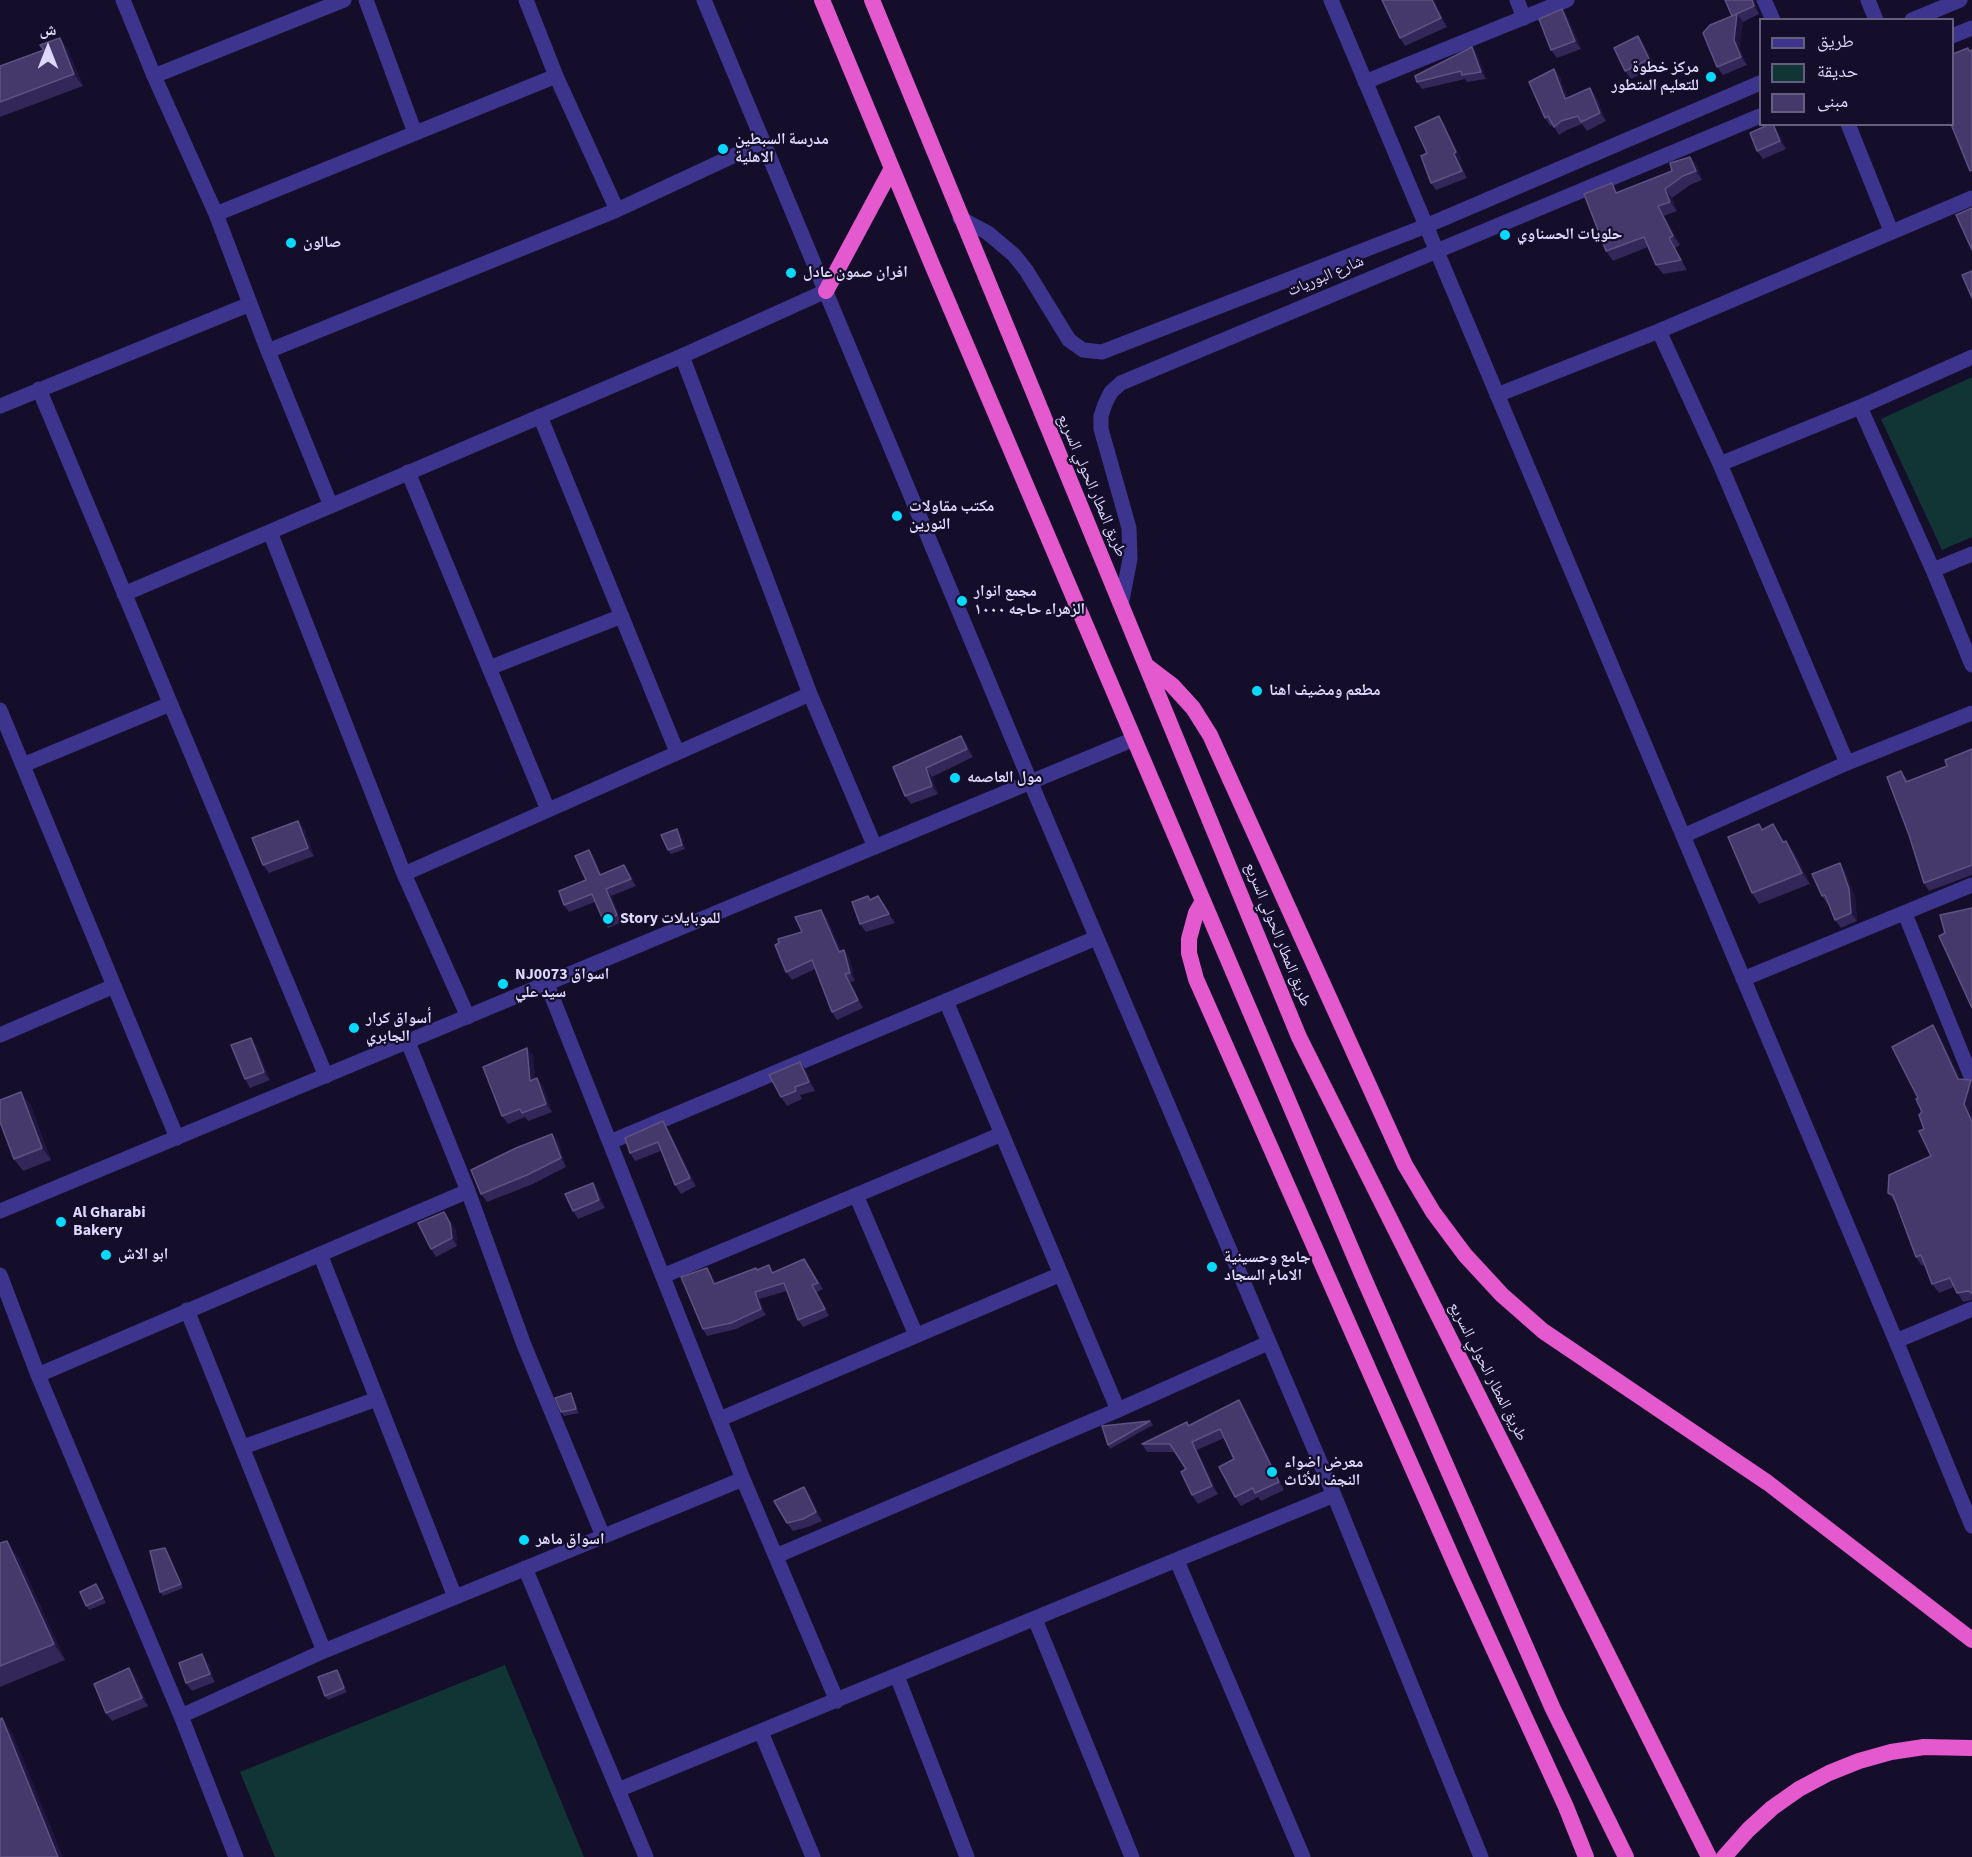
<!DOCTYPE html>
<html>
<head>
<meta charset="utf-8">
<style>
	body { margin:0 }
	#map { position:relative; width:1972px; height:1857px; overflow:hidden; background:#140e2a; font-family:"Source Sans 3","Noto Naskh Arabic",sans-serif }
	canvas { display:block }
	.legend { position:absolute; left:1759px; top:18px; width:195px; height:108px; box-sizing:border-box; background:#140e2a; border:2px solid #655f7f; margin:0; padding:8px 10px; list-style:none; font-size:18px; color:#ded8ff }
	.legend li { display:flex; align-items:center; gap:12px; height:30px }
	.legend b { width:30px; border:2px solid #655f7f }
	.north { position:absolute; left:18px; top:18px; width:60px; height:60px; -webkit-text-stroke:4px #140e2a; paint-order:stroke; rotate:0deg; font-size:16px; font-weight:700; line-height:24px; text-align:center; color:#ded8ff }
	.north::after { content:''; display:block; margin:auto; width:21px; height:27px; background:#ded8ff; clip-path:polygon(50% 0,100% 100%,50% 72%,0 100%) }
</style>
</head>
<body>
<div id="map">
<canvas width="1972" height="1857"></canvas>
<ul class="legend">
<li><b style="height:8px;background:#3d358d"></b>طريق</li>
<li><b style="height:16px;background:#113535"></b>حديقة</li>
<li><b style="height:16px;background:#45396b"></b>مبنى</li>
</ul>
<div class="north">ش</div>
</div>
<script>
const c = document.querySelector('canvas').getContext('2d');
c.lineJoin = 'round';
function fillPath(path, color) { c.fillStyle = color; c.fill(path, 'evenodd'); }
const shape = rows => new Path2D(rows.map(r => 'M' + r).join(''));
function trace(path, color, width, dash) { c.strokeStyle = color; c.lineWidth = width; c.lineCap = dash ? 'butt' : 'round'; c.setLineDash(dash || []); c.stroke(path); }
function label(font, color, halo, rows, align = 'center') {
  c.font = font + ' "Source Sans 3","Noto Naskh Arabic",sans-serif'; c.lineWidth = 4.5; c.setLineDash([]); c.textBaseline = 'middle'; c.strokeStyle = halo; c.fillStyle = color; for (const [text, x, y, turn = 0] of rows) {
    c.save(); c.translate(x, y); c.rotate((+turn || 0) * Math.PI / 180); c.textAlign = isNaN(turn) ? turn : align; if (halo) c.strokeText(text, 0, 0); c.fillText(text, 0, 0); c.restore();
  }
}
const green = shape([
	[1972,377,1972,537,1942,550,1881,419],
	[505,1665,584,1857,275,1857,240,1772]
]);
const minor = shape([
	[123,0,154,76,216,214,268,351,331,506],
	[366,0,415,133],
	[526,0,556,76,617,210],
	[704,0,1030,781,1334,1495,1481,1857],
	[1331,0,1896,1341,1972,1526],
	[1517,0,1524,18],
	[1764,0,1773,20],
	[1868,0,1876,20],
	[154,76,344,0],
	[1365,82,1567,0],
	[1848,124,1891,231],
	[216,214,556,76],
	[1659,331,1720,464,1847,763],
	[268,351,617,210,763,142],
	[682,356,810,694,875,847],
	[39,389,326,1076],
	[1497,395,1659,331,1972,198],
	[0,406,250,304],
	[1860,407,1933,570,1972,665],
	[540,416,677,752],
	[1720,464,1860,407,1972,357],
	[408,472,548,810],
	[270,532,404,874,468,1017],
	[1933,570,1972,554],
	[124,594,682,356,826,291],
	[489,668,622,616],
	[0,710,177,1138],
	[23,765,170,704],
	[1683,836,1847,763,1972,713],
	[404,874,810,694],
	[1905,914,1972,1079],
	[1743,979,1972,885],
	[547,984,743,1479,837,1701],
	[946,1001,1118,1410],
	[0,1035,114,986],
	[408,1042,468,1191,524,1345,603,1536],
	[610,1142,1096,938],
	[856,1195,916,1335],
	[320,1254,455,1597],
	[0,1275,38,1375,181,1716,236,1857],
	[663,1276,1002,1134],
	[187,1310,324,1651],
	[1896,1341,1972,1309],
	[38,1375,468,1191],
	[720,1419,1061,1274],
	[243,1447,377,1399],
	[776,1556,1118,1410,1268,1343],
	[1177,1561,1303,1857],
	[525,1568,646,1857],
	[1035,1619,1132,1857],
	[897,1676,967,1857],
	[181,1716,324,1651,743,1479],
	[761,1732,813,1857],
	[618,1790,1334,1495]
]);
const tertiary = shape([
	[1912,20,1960,0],
	[1952,36,1972,28],
	[960,218,988,233,1014,255,1026,270,1069,340,1083,350,1102,352,1426,226,1760,83],
	[1121,605,1130,559,1129,528,1101,429,1101,416,1105,404,1111,392,1121,383,1760,116],
	[0,1211,1134,739]
]);
const trunk = shape([
	[822,0,933,267,1362,1274,1553,1709,1626,1857],
	[872,0,1299,1037,1709,1857],
	[826,291,892,168],
	[1147,666,1172,685,1193,708,1210,735,1405,1165,1433,1212,1465,1255,1502,1295,1543,1331,1768,1483,1972,1640],
	[1203,901,1196,913,1189,939,1189,953,1196,979,1461,1578,1566,1807,1586,1857],
	[1724,1857,1748,1830,1772,1808,1799,1789,1829,1773,1859,1761,1891,1752,1924,1747,1972,1748]
]);
const wall = shape([
	[1382,0,1434,0,1447,27,1405,46,1400,38],
	[1725,0,1754,0,1759,14,1743,22,1739,48,1747,65,1723,75,1717,67,1733,16],
	[1562,9,1568,18,1581,49,1557,58,1551,50],
	[1638,36,1644,45,1655,67,1631,79,1625,71],
	[60,38,68,50,83,86,0,117,0,66,44,50],
	[1472,47,1477,54,1486,79,1467,82,1465,79,1422,89,1417,82],
	[1554,69,1560,77,1567,98,1596,96,1606,121,1587,131,1582,124,1567,130,1559,135,1553,125,1550,126,1545,118],
	[1439,116,1444,124,1461,159,1459,162,1467,178,1436,190,1431,183,1427,153],
	[1778,132,1786,149,1763,159,1757,151],
	[1690,157,1697,166,1702,180,1690,185,1672,198,1677,211,1664,216,1680,245,1675,248,1687,270,1663,274,1656,265,1648,247,1613,261,1606,251,1619,192,1672,171],
	[967,744,973,757,932,777,938,794,911,804,905,796,893,767],
	[1972,749,1972,875,1929,891,1924,883,1901,771,1908,781,1947,766],
	[298,821,304,829,314,856,269,873,263,865],
	[1773,824,1784,842,1794,852,1810,884,1759,904,1752,893,1763,830],
	[680,833,685,849,671,854,668,850],
	[589,850,594,858,601,874,629,872,636,886,611,896,622,922,608,928,603,920,595,902,569,912,564,905,586,880],
	[1845,871,1855,897,1857,921,1841,928,1835,920,1828,904,1827,904,1822,896],
	[878,896,895,923,866,932,860,924,871,899],
	[821,910,827,918,841,951,844,950,849,958,855,981,850,982,863,1008,837,1020,832,1012,815,969,792,980,786,972,802,932],
	[1939,1034,1960,1080,1971,1080,1972,1082,1972,1105,1970,1112,1972,1117,1972,1300,1963,1302,1954,1287,1939,1293,1932,1284,1925,1264,1922,1266,1916,1257,1896,1202,1894,1201,1888,1193,1931,1156,1924,1129,1918,1098],
	[251,1038,256,1046,270,1080,250,1088,245,1079],
	[527,1048,533,1056,535,1079,537,1078,543,1086,552,1112,528,1121,525,1117,508,1124,502,1116],
	[806,1070,815,1091,800,1095,802,1099,787,1106,781,1097],
	[30,1104,51,1160,23,1171,14,1159],
	[668,1129,696,1186,681,1194,675,1185,661,1151,635,1161,630,1153],
	[552,1134,558,1142,566,1167,533,1184,487,1202,481,1194],
	[598,1191,605,1208,578,1219,573,1211],
	[444,1212,456,1231,457,1246,436,1257,431,1249],
	[809,1266,823,1289,817,1292,829,1316,803,1327,798,1320,787,1291,759,1299,766,1315,736,1329,707,1336,703,1329,712,1275,716,1284,756,1268,758,1269,774,1272],
	[573,1397,579,1413,564,1416,561,1412],
	[1239,1400,1245,1409,1284,1490,1261,1501,1258,1497,1241,1506,1235,1497,1234,1459,1224,1438,1197,1450,1218,1494,1198,1504,1192,1495,1186,1469,1175,1452,1147,1452,1142,1444,1189,1425],
	[1150,1421,1153,1425,1110,1449,1108,1445],
	[804,1487,810,1495,822,1521,808,1527,793,1531,787,1523],
	[0,1543,18,1557,65,1660,0,1687],
	[165,1548,168,1552,183,1588,163,1596,160,1592],
	[99,1588,106,1603,89,1610,86,1606],
	[208,1663,215,1682,192,1691,186,1683],
	[337,1670,340,1674,347,1692,328,1700,325,1696],
	[135,1676,148,1706,112,1721,106,1713]
]);
const shadedWall = shape([
	[1432,0,1434,0,1447,27,1441,18],
	[1752,0,1754,0,1759,14,1754,6],
	[1562,9,1568,18,1581,49,1575,41],
	[1737,14,1743,22,1739,48,1747,65,1741,57,1734,40],
	[1638,36,1644,45,1655,67,1649,59],
	[60,38,68,50,83,86,74,74],
	[1472,47,1477,54,1486,79,1481,72],
	[1554,69,1560,77,1571,107,1565,99],
	[1590,88,1596,96,1606,121,1600,113],
	[1439,116,1444,124,1461,159,1459,162,1467,178,1454,154],
	[1773,124,1778,132,1786,149,1780,141],
	[1690,157,1697,166,1702,180,1696,171],
	[1665,189,1672,198,1677,211,1670,202],
	[1658,206,1664,216,1680,245,1673,236],
	[961,736,967,744,973,757,967,749],
	[926,768,932,777,938,794,932,786],
	[298,821,304,829,314,856,308,848],
	[677,829,680,833,685,849,682,845],
	[1786,841,1794,852,1810,884,1802,873],
	[589,850,594,858,605,882,600,875],
	[1840,863,1845,871,1855,897,1857,921,1851,913],
	[624,865,629,872,636,886,631,879],
	[606,889,611,896,622,922,617,915],
	[878,896,884,904,895,923,889,914],
	[821,910,827,918,845,960,839,952],
	[844,950,849,958,855,981,850,973],
	[845,974,850,982,863,1008,858,1000],
	[1933,1025,1939,1034,1965,1088,1958,1079],
	[251,1038,256,1046,270,1080,264,1072],
	[527,1048,533,1056,536,1089,530,1081],
	[800,1062,806,1070,815,1091,809,1082],
	[537,1078,543,1086,552,1112,546,1104],
	[1971,1080,1972,1082,1972,1105,1970,1112,1972,1117,1972,1122,1964,1104],
	[21,1092,30,1104,51,1160,42,1148],
	[663,1121,668,1129,696,1186,690,1178],
	[552,1134,558,1142,566,1167,561,1158],
	[593,1183,598,1191,605,1208,599,1200],
	[444,1212,456,1231,457,1246,452,1238],
	[707,1268,712,1275,719,1291,714,1284],
	[812,1285,817,1292,829,1316,825,1309],
	[755,1292,759,1299,766,1315,761,1309],
	[571,1393,573,1397,579,1413,576,1409],
	[1239,1400,1245,1409,1284,1490,1279,1482],
	[1192,1442,1197,1450,1218,1494,1212,1486],
	[804,1487,810,1495,822,1521,816,1512],
	[7,1541,18,1557,65,1660,54,1644],
	[165,1548,168,1552,183,1588,181,1584],
	[202,1654,208,1663,215,1682,210,1674],
	[129,1668,135,1676,148,1706,142,1698],
	[337,1670,340,1674,347,1692,344,1688],
	[2,1718,13,1734,63,1857,58,1857]
]);
const building = shape([
	[1382,0,1432,0,1441,18,1400,38,1382,0],
	[1725,0,1752,0,1754,6,1732,16,1725,0],
	[1562,9,1575,41,1551,50,1539,19,1562,9],
	[1737,14,1734,40,1741,57,1717,67,1703,33,1710,25,1737,14],
	[1638,36,1649,59,1625,71,1614,48,1638,36],
	[60,38,74,74,0,102,0,66,44,50,40,45,60,38],
	[1472,47,1481,72,1462,75,1461,71,1417,82,1415,76,1472,47],
	[1968,48,1969,51,1972,50,1972,170,1970,171,1951,124,1953,124,1953,54,1968,48],
	[1554,69,1565,99,1590,88,1600,113,1581,122,1578,116,1561,121,1554,127,1548,116,1545,118,1529,82,1554,69],
	[1439,116,1456,152,1454,154,1462,171,1431,183,1421,156,1427,153,1415,127,1439,116],
	[1770,124,1773,124,1780,141,1757,151,1750,133,1770,124],
	[1690,157,1696,171,1683,176,1665,189,1670,202,1658,206,1673,236,1669,238,1681,260,1656,265,1644,237,1606,251,1584,194,1612,183,1616,193,1672,171,1670,163,1690,157],
	[1972,208,1972,250,1956,215,1972,208],
	[1972,271,1972,298,1962,275,1972,271],
	[961,736,967,749,926,768,932,786,905,796,893,767,961,736],
	[1972,749,1972,865,1924,883,1909,835,1887,777,1901,771,1906,782,1947,766,1945,760,1972,749],
	[298,821,308,848,263,865,252,838,298,821],
	[1759,824,1762,830,1773,824,1783,842,1786,841,1802,873,1752,893,1728,837,1759,824],
	[677,829,682,845,668,850,661,835,677,829],
	[589,850,600,875,624,865,631,879,606,889,617,915,603,920,592,894,564,905,559,891,586,880,575,856,589,850],
	[1840,863,1849,889,1851,913,1835,920,1825,895,1822,896,1812,874,1840,863],
	[868,896,870,900,878,896,889,914,860,924,852,902,868,896],
	[1972,908,1972,1008,1939,936,1945,933,1940,915,1972,908],
	[821,910,839,952,844,950,850,973,845,974,858,1000,832,1012,812,960,786,972,775,945,779,943,778,939,802,932,795,917,821,910],
	[1933,1025,1958,1079,1971,1080,1964,1104,1972,1122,1972,1293,1968,1291,1957,1293,1950,1278,1932,1284,1921,1255,1916,1257,1893,1195,1888,1193,1889,1175,1931,1156,1919,1131,1924,1129,1919,1115,1922,1112,1916,1099,1918,1098,1892,1047,1933,1025],
	[251,1038,264,1072,245,1079,231,1045,251,1038],
	[527,1048,530,1081,537,1078,546,1104,522,1113,520,1109,502,1116,483,1067,527,1048],
	[800,1062,809,1082,795,1087,796,1091,781,1097,769,1075,800,1062],
	[21,1092,42,1148,14,1159,0,1122,0,1100,21,1092],
	[663,1121,690,1178,675,1185,658,1142,630,1153,625,1138,663,1121],
	[552,1134,561,1158,527,1175,481,1194,471,1170,516,1148,552,1134],
	[593,1183,599,1200,573,1211,565,1194,593,1183],
	[444,1212,450,1223,452,1238,431,1249,418,1223,444,1212],
	[804,1259,818,1283,812,1285,825,1309,798,1320,784,1283,755,1292,761,1309,731,1323,703,1329,681,1277,707,1268,714,1284,756,1268,757,1270,769,1265,772,1273,804,1259],
	[571,1393,576,1409,561,1412,555,1398,571,1393],
	[1239,1400,1279,1482,1255,1493,1253,1488,1235,1497,1219,1467,1234,1459,1220,1429,1192,1442,1212,1486,1192,1495,1181,1472,1186,1469,1170,1444,1142,1444,1187,1422,1188,1426,1239,1400],
	[1150,1421,1108,1445,1102,1426,1150,1421],
	[804,1487,816,1512,803,1519,787,1523,774,1501,804,1487],
	[7,1541,54,1644,0,1666,0,1543,7,1541],
	[165,1548,181,1584,160,1592,150,1551,165,1548],
	[96,1584,103,1598,86,1606,80,1592,96,1584],
	[202,1654,210,1674,186,1683,179,1663,202,1654],
	[129,1668,142,1698,106,1713,94,1684,129,1668],
	[337,1670,344,1688,325,1696,318,1677,337,1670],
	[2,1718,58,1857,0,1857,0,1719,2,1718]
]);
const markers = [
	[1711,77,6,"#04daff"],
	[723,149,6,"#04daff"],
	[1505,235,6,"#04daff"],
	[291,243,6,"#04daff"],
	[791,273,6,"#04daff"],
	[897,516,6,"#04daff"],
	[962,601,6,"#04daff"],
	[1257,691,6,"#04daff"],
	[955,778,6,"#04daff"],
	[608,919,6,"#04daff"],
	[503,984,6,"#04daff"],
	[354,1028,6,"#04daff"],
	[61,1222,6,"#04daff"],
	[106,1255,6,"#04daff"],
	[1212,1267,6,"#04daff"],
	[1272,1472,6,"#04daff"],
	[524,1540,6,"#04daff"]
];
const poiNames = [
	["مركز خطوة",1699,68,"right"],
	["للتعليم المتطور",1699,86,"right"],
	["مدرسة السبطين",735,140],
	["الاهلية",735,158],
	["حلويات الحسناوي",1517,235],
	["صالون",303,243],
	["افران صمون عادل",803,273],
	["مكتب مقاولات",909,507],
	["النورين",909,525],
	["مجمع انوار",974,592],
	["الزهراء حاجه ١٠٠٠",974,610],
	["مطعم ومضيف اهنا",1269,691],
	["مول العاصمه",967,778],
	["Story للموبايلات",620,919],
	["NJ0073 اسواق",515,975],
	["سيد علي",515,993],
	["أسواق كرار",366,1019],
	["الجابري",366,1037],
	["Al Gharabi",73,1213],
	["Bakery",73,1231],
	["ابو الاش",118,1255],
	["جامع وحسينية",1224,1258],
	["الامام السجاد",1224,1276],
	["معرض اضواء",1284,1463],
	["النجف للأثاث",1284,1481],
	["اسواق ماهر",536,1540]
];
const streetNames = [
	["شارع البوريات",1326,277,-23],
	["طريق المطار الحولي السريع",1091,486,67],
	["طريق المطار الحولي السريع",1277,935,68],
	["طريق المطار الحولي السريع",1487,1372,63]
];
fillPath(green, '#113535');
trace(minor, '#3d358d', 15);
trace(tertiary, '#3d358d', 15);
trace(trunk, '#e559ce', 16);
fillPath(wall, '#332659');
fillPath(shadedWall, '#1f153f');
fillPath(building, '#45396b');
trace(building, '#5d5282', 1.5);
for (const [x, y, r, color] of markers) { const dot = new Path2D(); dot.arc(x, y, r, 0, 2 * Math.PI); c.fillStyle = color; c.fill(dot); trace(dot, '#140e2a', 2); }
label('bold 16px', '#ded8ff', '#140e2a', poiNames, 'left');
label('16px', '#ded8ff', '#140e2a', streetNames);
</script>
</body>
</html>
